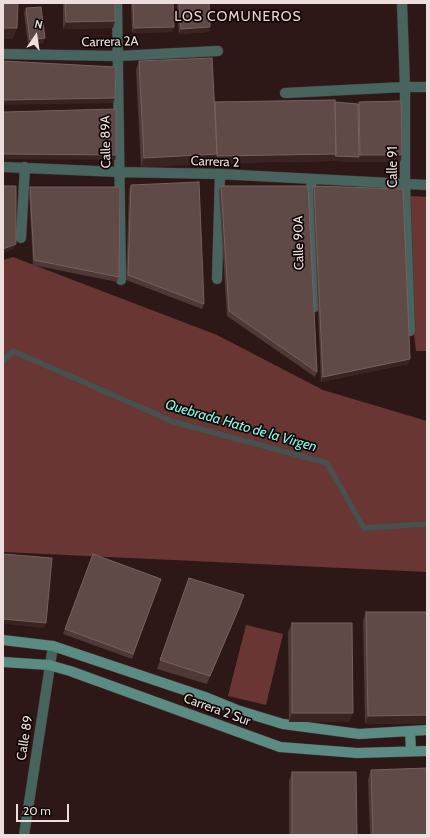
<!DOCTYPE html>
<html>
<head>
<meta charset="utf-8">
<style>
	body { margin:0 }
	#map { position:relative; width:430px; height:838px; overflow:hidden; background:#2d1817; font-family:Cabin,sans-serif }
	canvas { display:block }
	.frame { position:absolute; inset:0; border:4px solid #eddddc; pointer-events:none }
	.north { position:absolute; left:16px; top:16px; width:40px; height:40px; -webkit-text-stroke:3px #0f0606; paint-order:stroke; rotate:13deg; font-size:11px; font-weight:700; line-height:16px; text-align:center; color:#eddddc }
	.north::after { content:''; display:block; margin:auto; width:14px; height:18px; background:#eddddc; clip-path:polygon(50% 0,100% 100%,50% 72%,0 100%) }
	.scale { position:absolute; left:16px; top:804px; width:53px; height:18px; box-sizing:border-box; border:2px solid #eddddc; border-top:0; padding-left:5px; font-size:12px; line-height:14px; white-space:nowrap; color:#eddddc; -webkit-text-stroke:3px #0f0606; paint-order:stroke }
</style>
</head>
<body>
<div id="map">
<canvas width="430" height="838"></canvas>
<div class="frame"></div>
<div class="north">N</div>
<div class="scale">20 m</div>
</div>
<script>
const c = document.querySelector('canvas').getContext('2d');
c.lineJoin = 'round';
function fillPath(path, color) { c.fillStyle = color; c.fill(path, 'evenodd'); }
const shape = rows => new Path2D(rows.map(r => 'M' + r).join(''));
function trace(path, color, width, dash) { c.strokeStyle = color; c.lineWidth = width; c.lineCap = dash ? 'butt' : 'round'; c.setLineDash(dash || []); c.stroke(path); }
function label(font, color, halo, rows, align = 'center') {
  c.font = font + ' Cabin,sans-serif'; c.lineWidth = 3.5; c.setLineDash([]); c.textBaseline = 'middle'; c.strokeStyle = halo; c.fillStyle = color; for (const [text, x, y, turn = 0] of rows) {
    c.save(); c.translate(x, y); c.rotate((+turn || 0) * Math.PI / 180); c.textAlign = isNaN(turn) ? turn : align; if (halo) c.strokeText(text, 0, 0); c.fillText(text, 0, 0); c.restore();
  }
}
const green = shape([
	[411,196,427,197,427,351,416,351,412,317],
	[13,257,217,335,323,390,427,421,427,572,3,552,3,260],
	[246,625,283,634,266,705,228,696]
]);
const stream = shape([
	[3,361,13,351,174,422,327,463,364,528,427,524]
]);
const street = shape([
	[117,3,121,280],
	[402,3,405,87,405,184,410,331],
	[3,54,118,56,218,51],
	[285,93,405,87,427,87],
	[3,167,119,172,220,174,427,185],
	[311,179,314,307],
	[21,238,25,167],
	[217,279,220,174],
	[24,835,53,646]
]);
const secondary = shape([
	[3,640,53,646,205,697,237,710,283,724,359,734,427,730],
	[3,662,49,665,70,671,280,747,357,753,427,751],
	[410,731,411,751]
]);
const wall = shape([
	[63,3,115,3,113,28,63,29],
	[132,3,173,3,174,27,172,32,132,33,131,5],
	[178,3,179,3,209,32,179,34,177,5],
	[26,8,45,38,43,43,28,45,24,13],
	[139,61,215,102,335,102,358,104,359,102,402,155,400,162,358,162,334,161,214,163,141,167,136,70],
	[131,185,204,304,202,309,126,280,129,190],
	[221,186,317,372,315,377,227,316,219,191],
	[314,186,408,364,321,382,313,191],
	[30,187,119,277,117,282,33,265,29,192],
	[93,554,161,579,132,659,63,634],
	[189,578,236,616,207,684,157,669],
	[366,612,427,612,365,724,363,621],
	[292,623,349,722,289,722,288,632],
	[371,770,427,835,370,835,368,779],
	[292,772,357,835,289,835,289,781]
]);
const shadedWall = shape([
	[115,21,113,28,63,29,66,22],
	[174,27,172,32,132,33,134,28],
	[210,27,209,32,179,34,181,29],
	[3,28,17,28,13,39,3,39],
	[45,38,43,43,28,45,30,40],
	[115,98,113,103,3,105,3,100],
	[3,154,116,155,115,160,3,159],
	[217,154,336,154,359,157,360,155,402,155,400,162,358,162,334,161,214,163,141,167,144,158],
	[16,244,14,249,3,253,3,249],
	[410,359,408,364,321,382,323,377],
	[239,608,236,616,207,684,210,676],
	[3,619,46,623,44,628,3,624],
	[292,713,353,713,349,722,289,722],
	[427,715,427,724,365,724,368,716]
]);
const building = shape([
	[3,3,18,3,17,28,3,28,3,3],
	[65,3,115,3,115,21,66,22,65,3],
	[133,3,173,3,174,27,134,28,133,3],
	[179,3,209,3,210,27,181,29,179,3],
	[41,7,45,38,30,40,26,8,41,7],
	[212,58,217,154,144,158,139,61,212,58],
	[3,61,116,67,115,98,3,100,3,61],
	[335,100,336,154,217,156,217,154,215,102,335,100],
	[401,101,402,155,360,155,359,102,401,101],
	[335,102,358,104,359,157,335,156,336,154,335,102],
	[116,109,116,155,3,154,3,112,116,109],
	[199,182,204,304,128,275,131,185,199,182],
	[3,186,16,186,16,244,3,249,3,186],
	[221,186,308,186,317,372,229,311,221,186],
	[314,186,403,189,410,359,323,377,314,186],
	[30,187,120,187,119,277,34,260,30,187],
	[3,554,52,558,46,623,3,619,3,554],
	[93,554,161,579,133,654,65,629,93,554],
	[189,578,244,595,239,608,210,676,160,660,189,578],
	[366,612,427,612,427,715,368,716,366,612],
	[292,623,352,623,353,713,292,713,292,623],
	[427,768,427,835,373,835,371,770,427,768],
	[292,772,356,772,357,835,292,835,292,772]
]);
const streetNames = [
	["Carrera 2A",110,42,-1],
	["Calle 89A",106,142,-91],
	["Carrera 2",215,162,2],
	["Calle 91",393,167,-90],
	["Calle 90A",299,243,-91],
	["Carrera 2 Sur",217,710,20],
	["Calle 89",25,738,-81]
];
const neighbourhoodNames = [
	["LOS COMUNEROS",238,17]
];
const waterNames = [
	["Quebrada Hato de la Virgen",241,426,16]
];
fillPath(green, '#693633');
trace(stream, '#47514f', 5.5);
trace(street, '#483433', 11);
trace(secondary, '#483433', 11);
trace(street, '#47645f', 10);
trace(secondary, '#5b8c83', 10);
fillPath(wall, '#4f3836');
fillPath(shadedWall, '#3a2422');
fillPath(building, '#604a48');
trace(building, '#76615f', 1);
label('13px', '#eddddc', '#0f0606', streetNames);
c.letterSpacing = '1px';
label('14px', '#f0d1ce', '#0f0606', neighbourhoodNames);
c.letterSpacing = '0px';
label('italic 14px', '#85f9e7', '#0f0606', waterNames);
</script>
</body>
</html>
